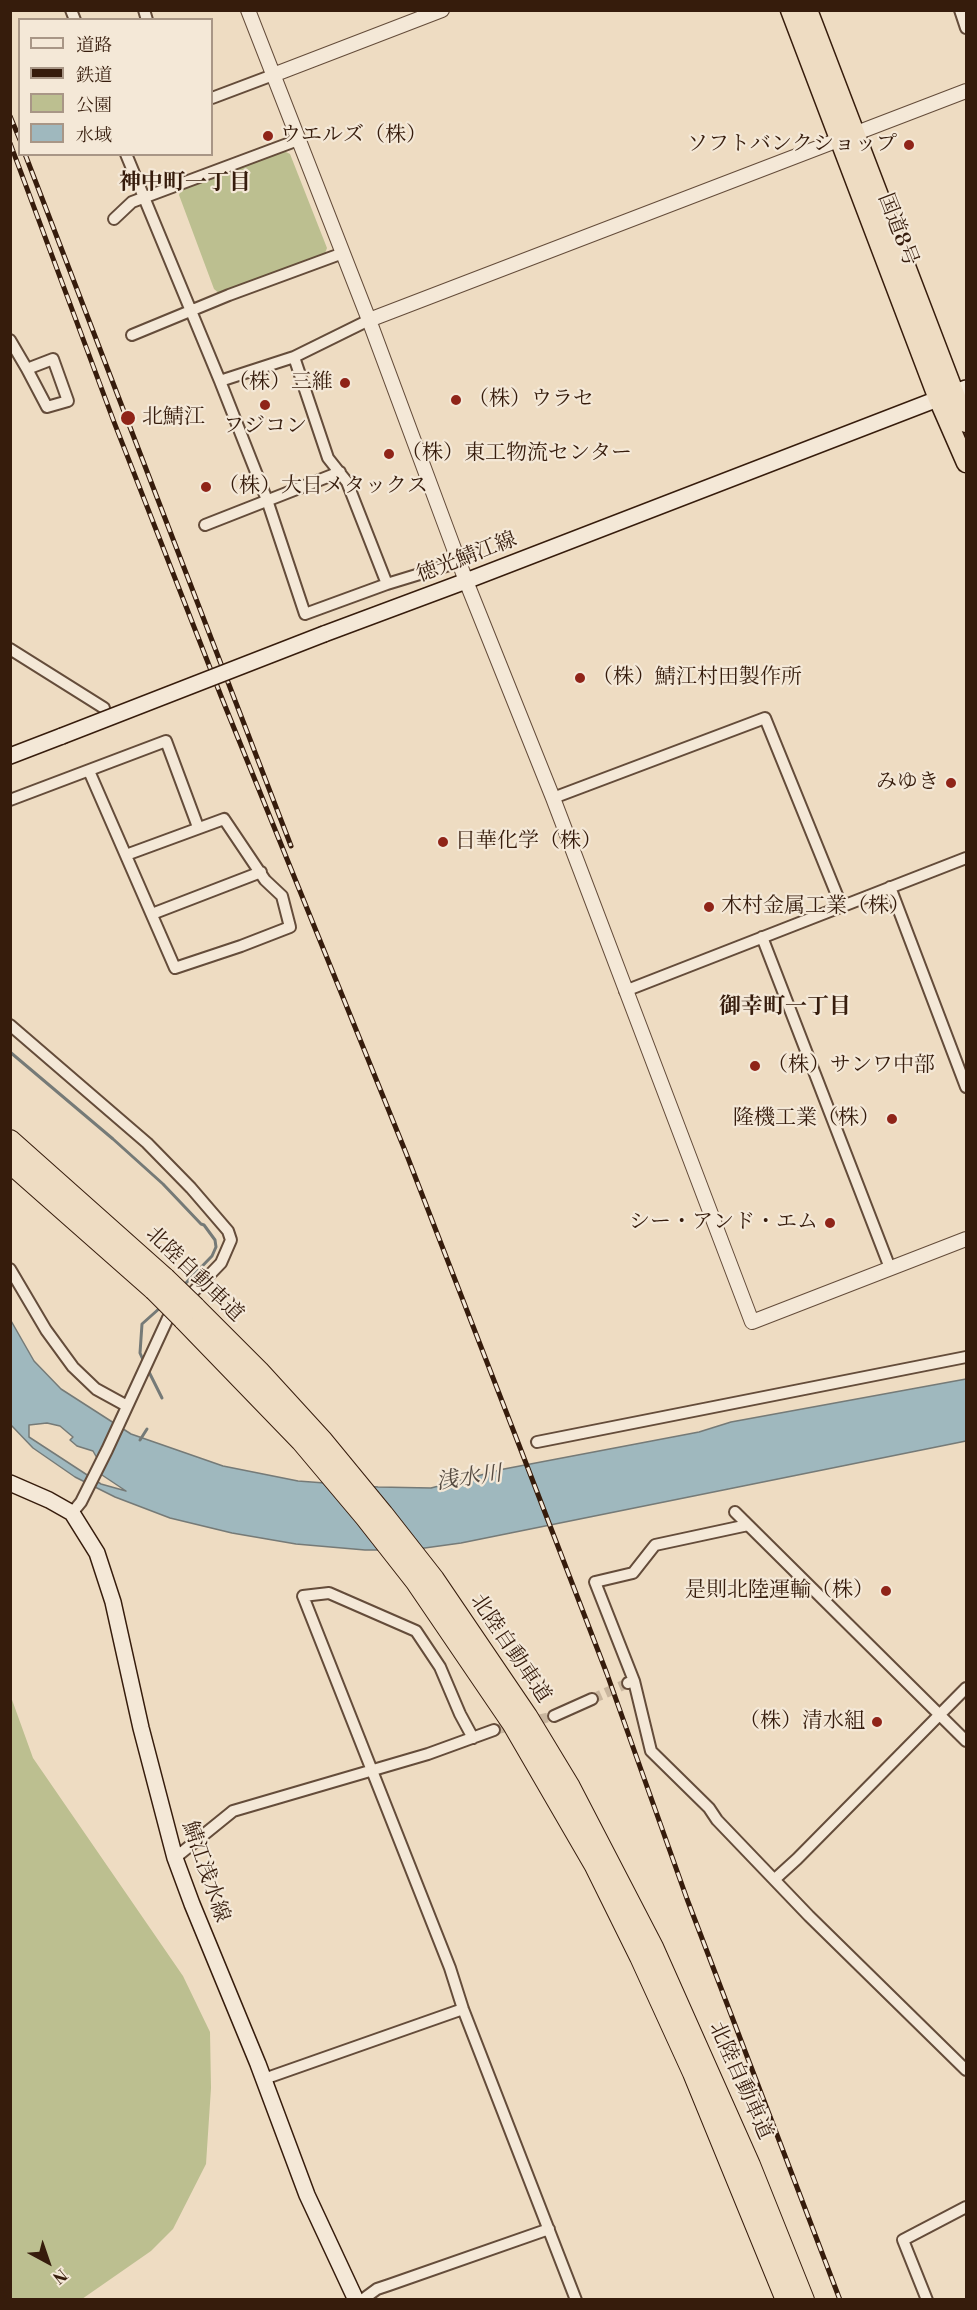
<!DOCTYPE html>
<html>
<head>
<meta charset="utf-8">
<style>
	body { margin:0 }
	#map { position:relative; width:977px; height:2310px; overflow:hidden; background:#eedcc2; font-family:"Libre Bodoni","Noto Serif JP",serif }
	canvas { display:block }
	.frame { position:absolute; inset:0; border:12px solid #361c0c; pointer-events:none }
	.legend { position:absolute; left:18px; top:18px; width:195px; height:138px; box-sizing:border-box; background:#f4e8d7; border:2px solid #a89686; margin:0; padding:8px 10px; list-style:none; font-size:18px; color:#361c0c }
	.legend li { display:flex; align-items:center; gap:12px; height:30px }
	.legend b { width:30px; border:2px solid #a89686 }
	.north { position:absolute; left:18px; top:2232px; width:60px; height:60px; -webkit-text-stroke:4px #f4e8d7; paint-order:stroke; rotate:140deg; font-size:16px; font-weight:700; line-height:24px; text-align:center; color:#361c0c }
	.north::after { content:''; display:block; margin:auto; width:21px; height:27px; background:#361c0c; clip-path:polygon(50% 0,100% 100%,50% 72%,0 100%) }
</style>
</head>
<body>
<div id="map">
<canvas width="977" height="2310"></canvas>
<div class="frame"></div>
<ul class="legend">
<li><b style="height:8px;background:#f4e8d7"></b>道路</li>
<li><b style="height:8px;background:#361c0c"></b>鉄道</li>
<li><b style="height:16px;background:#bcbf90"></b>公園</li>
<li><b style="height:16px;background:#9fb8be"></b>水域</li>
</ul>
<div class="north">N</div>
</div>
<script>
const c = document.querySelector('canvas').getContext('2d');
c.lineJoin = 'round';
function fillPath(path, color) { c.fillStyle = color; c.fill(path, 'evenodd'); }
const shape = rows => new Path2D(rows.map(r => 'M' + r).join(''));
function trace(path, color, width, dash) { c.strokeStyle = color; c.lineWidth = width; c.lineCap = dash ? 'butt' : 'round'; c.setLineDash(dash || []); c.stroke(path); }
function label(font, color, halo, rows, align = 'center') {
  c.font = font + ' "Libre Bodoni","Noto Serif JP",serif'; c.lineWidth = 4.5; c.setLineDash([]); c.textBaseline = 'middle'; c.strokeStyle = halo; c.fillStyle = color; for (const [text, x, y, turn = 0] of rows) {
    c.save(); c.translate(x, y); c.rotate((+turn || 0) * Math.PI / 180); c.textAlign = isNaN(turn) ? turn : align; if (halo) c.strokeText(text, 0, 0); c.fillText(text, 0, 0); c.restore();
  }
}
const green = shape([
	[284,151,290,154,327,248,324,256,221,295,214,289,179,195,181,190],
	[11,1697,33,1758,183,1976,210,2032,211,2088,206,2164,173,2229,151,2251,82,2299,11,2299]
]);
const water = shape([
	[10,1319,34,1361,61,1389,131,1434,223,1466,298,1481,378,1487,431,1488,504,1469,699,1432,731,1422,966,1379,966,1441,461,1543,410,1550,365,1550,296,1544,232,1533,170,1518,115,1497,75,1477,33,1448,11,1425,10,1319],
	[47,1423,60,1426,73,1437,70,1440,77,1446,93,1451,97,1458,96,1471,126,1491,101,1484,29,1437,29,1425,47,1423]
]);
const stream = shape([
	[10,1052,113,1139,163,1184,201,1224,204,1225,215,1240,216,1247,212,1256,183,1286],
	[144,1362,140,1353,142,1324,161,1307],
	[147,1368,162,1398],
	[140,1440,147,1429]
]);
const minorTunnel = shape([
	[592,1699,628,1683],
	[494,1730,554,1716]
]);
const minor = shape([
	[71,10,75,20],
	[144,10,147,20],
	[960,10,966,28],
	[212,98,273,75],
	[126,154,220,381,267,500,305,614,387,584,459,562],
	[114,219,132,202,298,140],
	[132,335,229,295,343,253],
	[10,340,27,369,53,359,68,401,47,407,27,369],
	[294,357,328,458,347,482,387,584],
	[220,381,294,357,369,320],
	[205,525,340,472],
	[10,649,104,708],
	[89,771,175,968,241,946,290,927,282,896,265,880,224,819,126,855],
	[553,798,765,718,841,905],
	[10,800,166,741,198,827],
	[890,887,966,1087],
	[152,914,261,872],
	[762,937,890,1268],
	[625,991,966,858],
	[10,1025,147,1143,191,1188,228,1231,231,1240,221,1263,168,1318,107,1450,81,1502,72,1513],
	[10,1269,46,1330,73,1367,96,1389,127,1406],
	[537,1442,966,1357],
	[735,1512,966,1741],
	[634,1681,595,1582,633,1573,655,1545,748,1525],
	[628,1683,634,1681,651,1751,709,1808,717,1820,809,1916,966,2070],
	[554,1716,592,1699],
	[473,1738,460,1714,440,1667,416,1631,329,1593,303,1596,450,1968,463,2009,576,2300],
	[175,1858,233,1811,428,1754,494,1730],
	[775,1879,797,1859,966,1688],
	[264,2079,463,2009],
	[362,2300,377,2289,389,2285,549,2229],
	[927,2300,903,2240,966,2207]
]);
const tertiary = shape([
	[248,10,369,320,466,581,553,798,752,1322,966,1239],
	[273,75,442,10],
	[369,320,966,91]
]);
const secondary = shape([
	[324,634,466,581,966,388],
	[10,756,62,736],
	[10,1483,49,1500,72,1513,97,1553,113,1602,141,1728,175,1858,192,1904,258,2064,307,2195,356,2300]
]);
const trunk = shape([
	[790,10,938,399,966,463],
	[808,10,966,423]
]);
const motorway = shape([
	[10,1140,165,1278],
	[10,1163,154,1290],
	[195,1307,259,1371,323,1441,383,1514,434,1579,527,1716,570,1787,653,1947,750,2165,804,2300],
	[183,1319,301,1441,365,1517,416,1582,512,1723,595,1866,640,1957,693,2073,786,2300]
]);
const rail = shape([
	[10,116,20,140],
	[10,143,114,422,221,696,406,1153,519,1445,607,1674,687,1899,840,2300],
	[25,154,291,846]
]);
const secondaryBridge = shape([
	[62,736,324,634]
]);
const motorwayBridge = shape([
	[165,1278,195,1307],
	[154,1290,183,1319]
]);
const markers = [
	[268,136,6,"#8f2418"],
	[909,145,6,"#8f2418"],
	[345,383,6,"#8f2418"],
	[456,400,6,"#8f2418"],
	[265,405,6,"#8f2418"],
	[128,418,8,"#8f2418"],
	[389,454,6,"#8f2418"],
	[206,487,6,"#8f2418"],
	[580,678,6,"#8f2418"],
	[951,783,6,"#8f2418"],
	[443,842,6,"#8f2418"],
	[709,907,6,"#8f2418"],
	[755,1066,6,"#8f2418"],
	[892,1119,6,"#8f2418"],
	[830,1223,6,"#8f2418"],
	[886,1591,6,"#8f2418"],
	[877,1722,6,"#8f2418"]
];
const poiNames = [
	["ウエルズ（株）",280,136],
	["ソフトバンクショップ",897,145,"right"],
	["（株）三維",333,383,"right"],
	["（株）ウラセ",468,400],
	["北鯖江",142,418],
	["フジコン",265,427,"center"],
	["（株）東工物流センター",401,454],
	["（株）大日メタックス",218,487],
	["（株）鯖江村田製作所",592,678],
	["みゆき",939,783,"right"],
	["日華化学（株）",455,842],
	["木村金属工業（株）",721,907],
	["（株）サンワ中部",767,1066],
	["隆機工業（株）",880,1119,"right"],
	["シー・アンド・エム",818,1223,"right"],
	["是則北陸運輸（株）",874,1591,"right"],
	["（株）清水組",865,1722,"right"]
];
const streetNames = [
	["国道8号",897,230,69],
	["徳光鯖江線",467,558,-21],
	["北陸自動車道",194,1275,44],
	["北陸自動車道",510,1649,56],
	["鯖江浅水線",205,1872,71],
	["北陸自動車道",740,2081,66]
];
const neighbourhoodNames = [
	["神中町一丁目",185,184],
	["御幸町一丁目",785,1008]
];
const waterNames = [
	["浅水川",469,1479,-8]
];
fillPath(green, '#bcbf90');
fillPath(water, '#9fb8be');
trace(water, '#757a77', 1.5);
trace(stream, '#757a77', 3);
trace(minorTunnel, '#c9b69e', 10, [10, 5]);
trace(minor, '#644c3a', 14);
trace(tertiary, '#644c3a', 16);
trace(secondary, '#361c0c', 18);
trace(trunk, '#361c0c', 21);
trace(motorway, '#361c0c', 22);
trace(minor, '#f4e8d7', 10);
trace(tertiary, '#f4e8d7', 14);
trace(secondary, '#f4e8d7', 15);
trace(trunk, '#eedcc2', 18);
trace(motorway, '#eedcc2', 20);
trace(rail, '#361c0c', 5);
trace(rail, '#f4e8d7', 3, [9]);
trace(secondaryBridge, '#361c0c', 18, []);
trace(motorwayBridge, '#361c0c', 22, []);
trace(secondaryBridge, '#f4e8d7', 15);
trace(motorwayBridge, '#eedcc2', 20);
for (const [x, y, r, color] of markers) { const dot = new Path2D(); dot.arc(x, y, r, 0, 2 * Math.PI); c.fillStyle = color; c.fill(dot); trace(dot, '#f4e8d7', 2); }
label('21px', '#361c0c', '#f4e8d7', poiNames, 'left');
label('21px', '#361c0c', '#f4e8d7', streetNames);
label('bold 22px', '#361c0c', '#f4e8d7', neighbourhoodNames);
label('italic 22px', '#564b41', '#f4e8d7', waterNames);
</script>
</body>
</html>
